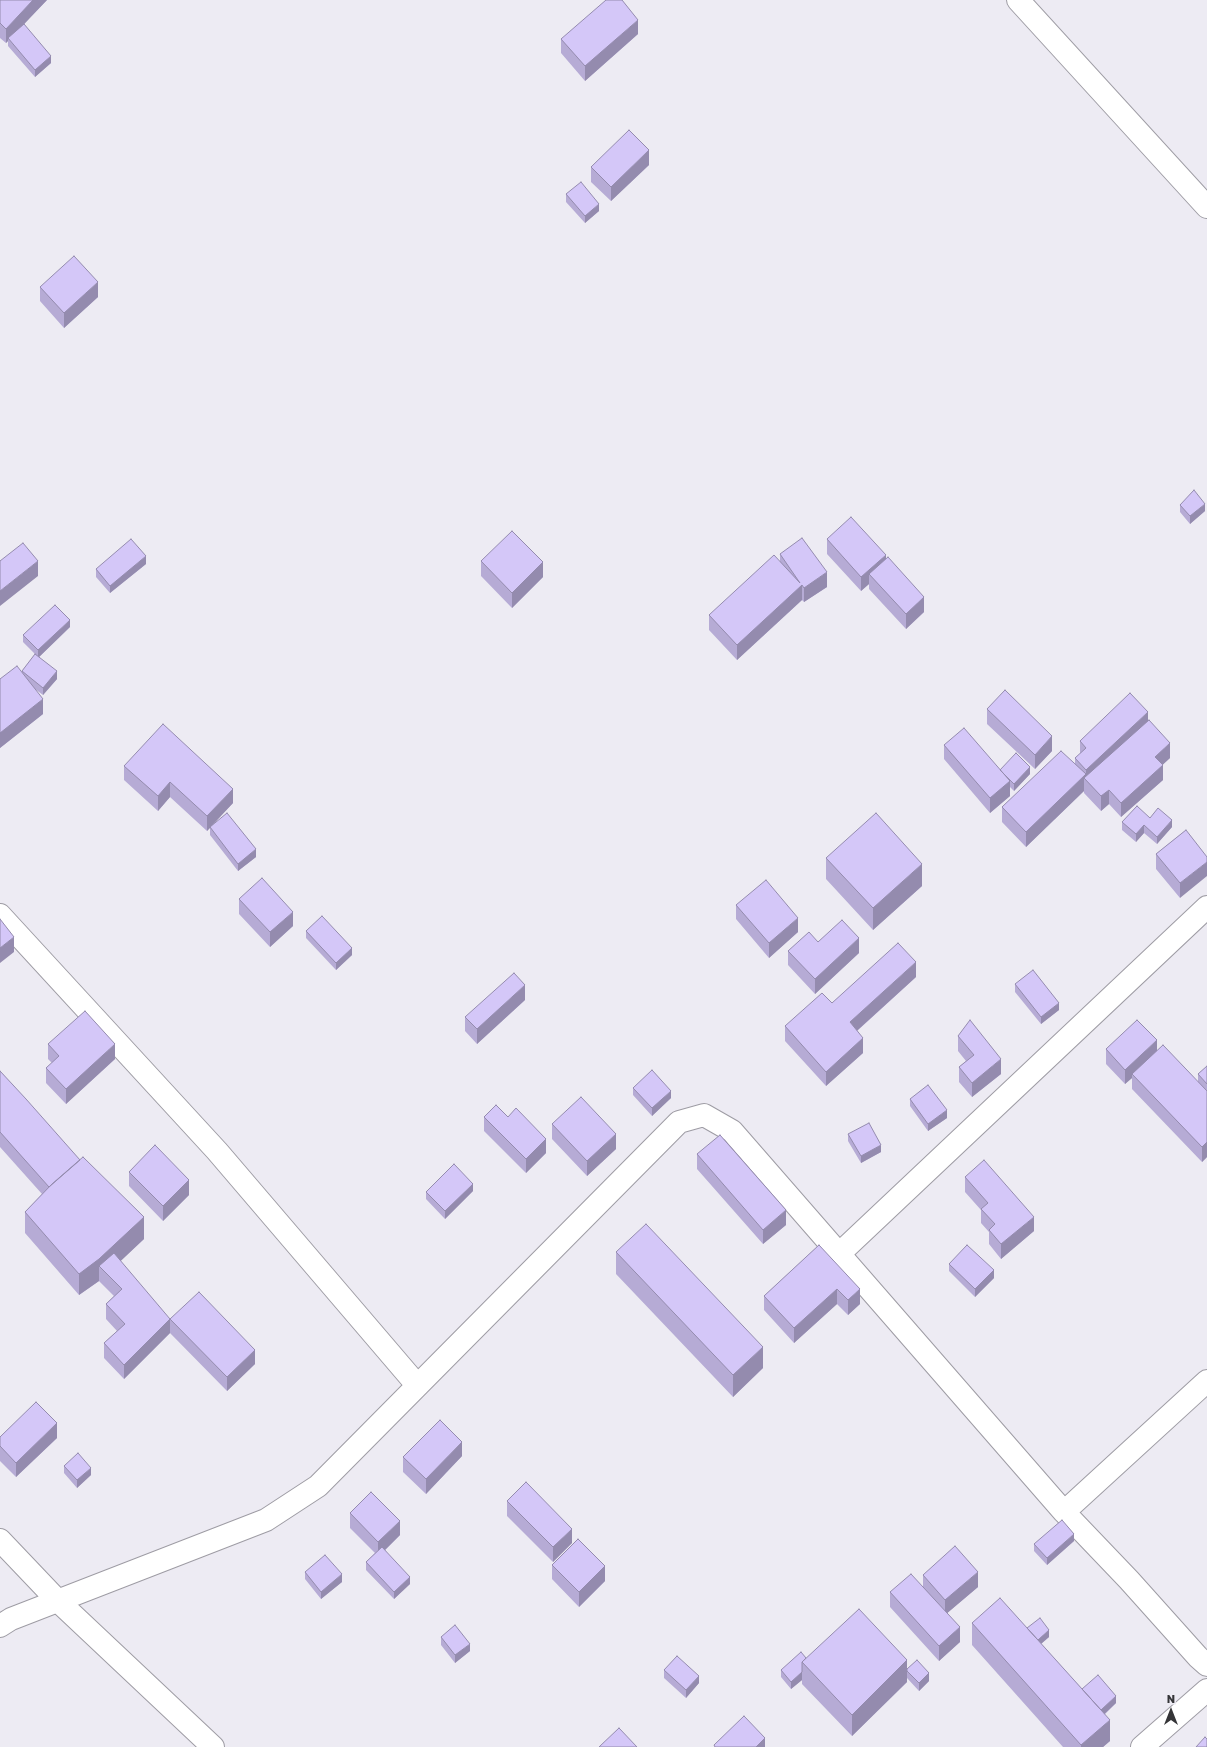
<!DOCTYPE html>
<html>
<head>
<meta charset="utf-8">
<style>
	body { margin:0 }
	#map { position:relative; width:1207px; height:1747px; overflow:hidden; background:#edebf3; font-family:"Golos Text",sans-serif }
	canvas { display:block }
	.north { position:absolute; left:1151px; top:1691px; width:40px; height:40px; -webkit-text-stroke:3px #edebf3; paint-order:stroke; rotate:0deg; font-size:11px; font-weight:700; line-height:16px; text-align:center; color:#353538 }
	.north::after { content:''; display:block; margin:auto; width:14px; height:18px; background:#353538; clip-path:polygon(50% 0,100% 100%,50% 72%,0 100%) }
</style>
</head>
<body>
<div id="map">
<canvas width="1207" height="1747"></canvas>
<div class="north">N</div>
</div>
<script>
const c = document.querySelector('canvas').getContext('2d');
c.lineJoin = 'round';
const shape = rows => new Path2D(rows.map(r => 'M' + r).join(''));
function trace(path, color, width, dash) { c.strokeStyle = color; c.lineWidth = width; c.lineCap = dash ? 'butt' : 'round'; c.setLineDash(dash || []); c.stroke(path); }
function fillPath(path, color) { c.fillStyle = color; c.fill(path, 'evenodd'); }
const street = shape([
	[1018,0,1207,207],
	[0,915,217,1151,417,1385],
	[839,1254,1207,907],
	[1064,1512,1207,1381],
	[0,1540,58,1601,213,1747],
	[0,1626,11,1619,266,1520,318,1486,679,1122,704,1115,732,1131,1064,1512,1129,1580,1198,1657,1207,1665],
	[1142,1747,1207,1690]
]);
const wall = shape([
	[0,0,47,0,22,26,51,63,35,77,8,46,8,41,6,43,0,38],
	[638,34,585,81,561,53,561,39],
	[649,165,611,201,591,182,591,167],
	[566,194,599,211,585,223,566,202],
	[40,287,98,297,64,328,40,301],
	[1180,505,1205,511,1190,524,1180,512],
	[827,539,886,559,924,612,906,629,869,589,869,584,861,591,827,554],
	[780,554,827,587,804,602,802,600,737,660,709,630,709,615,780,561],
	[481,561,543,577,512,608,481,576],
	[146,564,110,593,96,577,96,569],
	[70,627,39,657,57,679,43,695,35,689,43,714,0,748,0,679,22,672,22,671,35,654,23,642,23,635],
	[987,709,1052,751,1035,769,987,724],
	[1148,721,1170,758,1162,765,1163,780,1121,817,1109,804,1101,811,1084,793,1084,791,1026,847,1002,822,1002,807,1075,764,1075,758,1080,754,1080,741],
	[944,745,1000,770,1030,774,1014,791,1010,787,1010,796,990,813,944,759],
	[124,766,233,803,213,824,256,857,238,871,210,835,210,828,207,831,170,797,158,811,124,780],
	[1150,818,1172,827,1157,844,1144,833,1136,842,1122,830,1122,822],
	[1186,830,1180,898,1156,869,1156,854],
	[826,858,922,886,873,930,826,879],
	[239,899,293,926,270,947,239,914],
	[736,905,798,932,769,958,736,919],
	[306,931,352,955,336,970,306,938],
	[818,942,859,953,815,994,788,965,788,951],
	[916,977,857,1031,863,1053,826,1086,785,1041,785,1026,832,1003],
	[1015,984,1059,1010,1041,1024,1015,992],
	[525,1000,477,1044,465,1031,465,1017],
	[958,1036,1001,1074,972,1097,959,1082,959,1067,966,1061,958,1051],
	[48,1044,115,1059,66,1104,46,1083,46,1068,52,1063,48,1059],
	[1106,1049,1157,1051,1198,1082,1198,1074,1207,1066,1207,1157,1202,1162,1132,1089,1132,1078,1125,1084,1106,1064],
	[0,1071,144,1239,120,1261,170,1333,124,1379,104,1358,104,1343,117,1331,106,1319,106,1304,114,1296,99,1281,79,1295,25,1233,25,1212,42,1194,0,1147],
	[633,1088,671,1098,652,1116,633,1095],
	[910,1099,947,1118,928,1131,910,1106],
	[484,1117,508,1117,546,1153,526,1173,484,1131],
	[552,1124,616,1149,587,1176,552,1139],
	[848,1134,881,1152,861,1163,848,1141],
	[697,1154,786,1225,763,1244,697,1169],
	[129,1172,189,1195,163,1221,129,1186],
	[965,1177,1034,1231,1001,1259,989,1244,989,1232,981,1223,981,1210,965,1192],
	[473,1191,445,1219,426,1199,426,1192],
	[819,1245,860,1304,848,1315,837,1304,794,1343,764,1310,764,1296],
	[616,1252,763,1368,733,1397,616,1274],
	[949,1264,994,1278,975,1297,949,1271],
	[170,1319,255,1364,227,1391,170,1333],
	[0,1437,57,1438,16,1477,0,1461],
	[462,1456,426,1494,403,1472,403,1457],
	[64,1466,91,1475,77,1488,64,1473],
	[507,1501,572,1543,553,1562,507,1516],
	[350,1513,400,1535,385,1550,410,1584,394,1599,366,1570,366,1562,375,1553,350,1528],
	[1074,1541,1047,1565,1034,1551,1034,1544],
	[552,1565,605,1581,579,1607,552,1579],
	[305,1572,342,1582,321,1599,305,1579],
	[923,1575,978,1587,947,1613,960,1642,939,1661,890,1607,890,1592,923,1586],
	[972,1623,1027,1628,1049,1637,1041,1644,1082,1689,1116,1703,1105,1714,1110,1741,1103,1747,1063,1747,972,1645],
	[441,1637,470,1651,455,1663,441,1645],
	[806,1658,907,1669,929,1681,919,1691,907,1678,907,1682,852,1736,802,1684,802,1680,791,1689,781,1677,781,1670],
	[664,1670,699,1683,686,1698,664,1678]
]);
const shadedWall = shape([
	[33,0,47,0,9,40,8,38,8,41,6,43,6,29],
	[638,20,638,34,585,81,585,66],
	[51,56,51,63,35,77,35,70],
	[649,150,649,165,611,201,611,187],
	[599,204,599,211,585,223,585,216],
	[98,282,98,297,64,328,64,313],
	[1205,504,1205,511,1190,524,1190,516],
	[886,555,886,569,869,574,869,584,861,591,861,577],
	[146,556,146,564,110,593,110,586],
	[38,561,38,576,0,606,0,591],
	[543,562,543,577,512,608,512,593],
	[827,572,827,587,804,602,804,588],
	[802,585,802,600,737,660,737,645],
	[924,597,924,612,906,629,906,614],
	[70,620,70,627,38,658,38,650],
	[57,671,57,679,43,695,43,688],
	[43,699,43,714,0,748,0,733],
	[1148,712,1148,727,1086,780,1086,770],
	[1052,736,1052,751,1035,769,1035,755],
	[1170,743,1170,758,1155,772,1155,757],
	[1163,765,1163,780,1121,817,1121,803],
	[1030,767,1030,774,1014,791,1014,784],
	[1086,774,1086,780,1084,778,1084,791,1026,847,1026,832],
	[1010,781,1010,796,990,813,990,798],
	[170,782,170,797,158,811,158,796],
	[233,789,233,803,207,831,207,816],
	[1109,790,1109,804,1101,811,1101,796],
	[1172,820,1172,827,1157,844,1157,837],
	[1144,825,1144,833,1136,842,1136,834],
	[256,849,256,857,238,871,238,864],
	[1207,862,1207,876,1180,898,1180,883],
	[922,864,922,886,873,930,873,908],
	[293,912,293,926,270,947,270,932],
	[798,918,798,932,769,958,769,943],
	[14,937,14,952,0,963,0,948],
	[859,938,859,953,815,994,815,979],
	[352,948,352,955,336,970,336,963],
	[916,962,916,977,850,1037,850,1022],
	[525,985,525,1000,477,1044,477,1029],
	[1059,1003,1059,1010,1041,1024,1041,1017],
	[863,1038,863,1053,826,1086,826,1072],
	[1157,1040,1157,1055,1132,1074,1132,1078,1125,1084,1125,1070],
	[115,1044,115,1059,66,1104,66,1089],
	[1001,1059,1001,1074,972,1097,972,1083],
	[671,1091,671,1098,652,1116,652,1108],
	[947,1110,947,1118,928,1131,928,1124],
	[616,1134,616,1149,587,1176,587,1161],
	[546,1139,546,1153,526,1173,526,1159],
	[1207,1142,1207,1157,1202,1162,1202,1147],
	[881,1145,881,1152,861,1163,861,1156],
	[189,1180,189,1195,163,1221,163,1206],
	[473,1184,473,1191,445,1219,445,1211],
	[786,1210,786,1225,763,1244,763,1230],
	[144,1217,144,1239,107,1274,99,1266,99,1281,79,1295,79,1274],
	[1034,1217,1034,1231,1001,1259,1001,1244],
	[994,1270,994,1278,975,1297,975,1289],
	[837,1289,837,1304,794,1343,794,1328],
	[860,1289,860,1304,848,1315,848,1300],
	[170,1319,170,1333,124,1379,124,1365],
	[763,1347,763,1368,733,1397,733,1375],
	[255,1350,255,1364,227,1391,227,1377],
	[57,1423,57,1438,16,1477,16,1463],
	[462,1442,462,1456,426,1494,426,1479],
	[91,1468,91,1475,77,1488,77,1480],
	[400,1521,400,1535,378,1557,378,1542],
	[572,1529,572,1543,553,1562,553,1547],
	[1074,1534,1074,1541,1047,1565,1047,1558],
	[605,1566,605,1581,579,1607,579,1592],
	[978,1572,978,1587,945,1615,945,1600],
	[342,1574,342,1582,321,1599,321,1592],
	[410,1577,410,1584,394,1599,394,1592],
	[960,1627,960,1642,939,1661,939,1646],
	[1049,1630,1049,1637,1035,1649,1035,1642],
	[470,1644,470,1651,455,1663,455,1655],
	[907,1660,907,1682,852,1736,852,1715],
	[802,1672,802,1680,791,1689,791,1682],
	[929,1673,929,1681,919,1691,919,1683],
	[699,1676,699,1683,686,1698,686,1690],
	[1116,1696,1116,1703,1099,1719,1099,1712],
	[1110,1720,1110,1741,1103,1747,1081,1747,1081,1745],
	[765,1738,765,1747,756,1747]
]);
const building = shape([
	[0,0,33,0,6,29,0,23,0,0],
	[606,0,622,0,638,20,585,66,561,39,606,0],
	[24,24,51,56,35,70,8,38,24,24],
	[629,130,649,150,611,187,591,167,629,130],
	[581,182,599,204,585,216,566,194,581,182],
	[74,256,98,282,64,313,40,287,74,256],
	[1194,490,1205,504,1190,516,1180,505,1194,490],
	[851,517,886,555,861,577,827,539,851,517],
	[512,531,543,562,512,593,481,561,512,531],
	[802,538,827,572,804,588,802,585,737,645,709,615,774,555,800,583,780,554,802,538],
	[131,539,146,556,110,586,96,569,131,539],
	[23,543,38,561,0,591,0,561,23,543],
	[888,557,924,597,906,614,869,574,888,557],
	[55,605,70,620,38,650,23,635,55,605],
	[35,654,57,671,43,688,22,671,35,654],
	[17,666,43,699,0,733,0,679,17,666],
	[1005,690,1052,736,1035,755,987,709,1005,690],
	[1130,693,1148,712,1086,770,1075,758,1086,748,1080,741,1130,693],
	[1149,720,1170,743,1155,757,1163,765,1121,803,1109,790,1101,796,1084,778,1149,720],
	[163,724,233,789,207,816,170,782,158,796,124,766,163,724],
	[964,728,1010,781,990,798,944,745,964,728],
	[1061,751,1086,774,1026,832,1002,807,1061,751],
	[1016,753,1030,767,1014,784,1000,770,1016,753],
	[1137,806,1150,818,1158,808,1172,820,1157,837,1144,825,1136,834,1122,822,1137,806],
	[227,813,256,849,238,864,210,827,227,813],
	[876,813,922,864,873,908,826,858,876,813],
	[1186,830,1207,857,1207,862,1180,883,1156,854,1186,830],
	[262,878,293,912,270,932,239,899,262,878],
	[766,880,798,918,769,943,736,905,766,880],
	[322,916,352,948,336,963,306,931,322,916],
	[0,919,14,937,0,948,0,919],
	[842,920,859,938,815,979,788,951,809,932,818,942,842,920],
	[898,943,916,962,850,1022,863,1038,826,1072,785,1026,822,993,832,1003,898,943],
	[1033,970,1059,1003,1041,1017,1015,984,1033,970],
	[514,973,525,985,477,1029,465,1017,514,973],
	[85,1011,115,1044,66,1089,46,1068,59,1056,48,1044,85,1011],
	[970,1020,1001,1059,972,1083,959,1067,974,1055,958,1036,970,1020],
	[1137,1020,1157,1040,1125,1070,1106,1049,1137,1020],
	[1163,1045,1207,1091,1207,1142,1202,1147,1132,1074,1163,1045],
	[1207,1066,1207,1084,1198,1074,1207,1066],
	[652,1070,671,1091,652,1108,633,1088,652,1070],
	[0,1071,26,1099,80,1160,49,1187,0,1132,0,1071],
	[928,1085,947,1110,928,1124,910,1099,928,1085],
	[581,1097,616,1134,587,1161,552,1124,581,1097],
	[496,1105,508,1117,516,1108,546,1139,526,1159,484,1117,496,1105],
	[869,1123,881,1145,861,1156,848,1134,869,1123],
	[720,1135,786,1210,763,1230,697,1154,720,1135],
	[155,1145,189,1180,163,1206,129,1172,155,1145],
	[83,1157,144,1217,99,1259,79,1274,25,1212,52,1184,83,1157],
	[984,1160,1034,1217,1001,1244,989,1230,995,1224,981,1209,988,1203,965,1177,984,1160],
	[454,1164,473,1184,445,1211,426,1192,454,1164],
	[646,1224,763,1347,733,1375,616,1252,646,1224],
	[819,1245,860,1289,848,1300,837,1289,794,1328,764,1296,819,1245],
	[967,1245,994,1270,975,1289,949,1264,967,1245],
	[114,1253,170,1319,124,1365,104,1343,125,1324,106,1304,122,1289,99,1266,114,1253],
	[199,1292,255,1350,227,1377,170,1319,199,1292],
	[36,1402,57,1423,16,1463,0,1446,0,1437,36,1402],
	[440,1420,462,1442,426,1479,403,1457,440,1420],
	[78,1453,91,1468,77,1480,64,1466,78,1453],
	[526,1482,572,1529,553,1547,507,1501,526,1482],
	[371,1492,400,1521,378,1542,350,1513,371,1492],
	[1062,1520,1074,1534,1047,1558,1034,1544,1062,1520],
	[578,1539,605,1566,579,1592,552,1565,578,1539],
	[955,1546,978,1572,945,1600,923,1575,955,1546],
	[382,1547,410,1577,394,1592,366,1562,382,1547],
	[325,1555,342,1574,321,1592,305,1572,325,1555],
	[911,1574,960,1627,939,1646,890,1592,911,1574],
	[1000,1598,1110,1720,1081,1745,972,1623,1000,1598],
	[859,1609,907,1660,852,1715,802,1662,859,1609],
	[1040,1618,1049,1630,1038,1640,1027,1628,1040,1618],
	[455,1625,470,1644,455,1655,441,1637,455,1625],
	[801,1652,806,1658,802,1662,802,1672,791,1682,781,1670,801,1652],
	[677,1656,699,1676,686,1690,664,1670,677,1656],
	[917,1660,929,1673,919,1683,907,1671,907,1669,917,1660],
	[1098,1675,1116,1696,1101,1710,1082,1689,1098,1675],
	[744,1716,765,1738,756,1747,715,1747,714,1745,744,1716],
	[619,1728,637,1747,599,1747,619,1728],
	[1205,1737,1207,1739,1207,1747,1196,1747,1205,1737]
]);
trace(street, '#9e9ca4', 24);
trace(street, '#fff', 22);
fillPath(wall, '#b6abd5');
fillPath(shadedWall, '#948bae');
fillPath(building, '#d4c7f8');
trace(building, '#948bae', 1);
</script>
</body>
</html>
